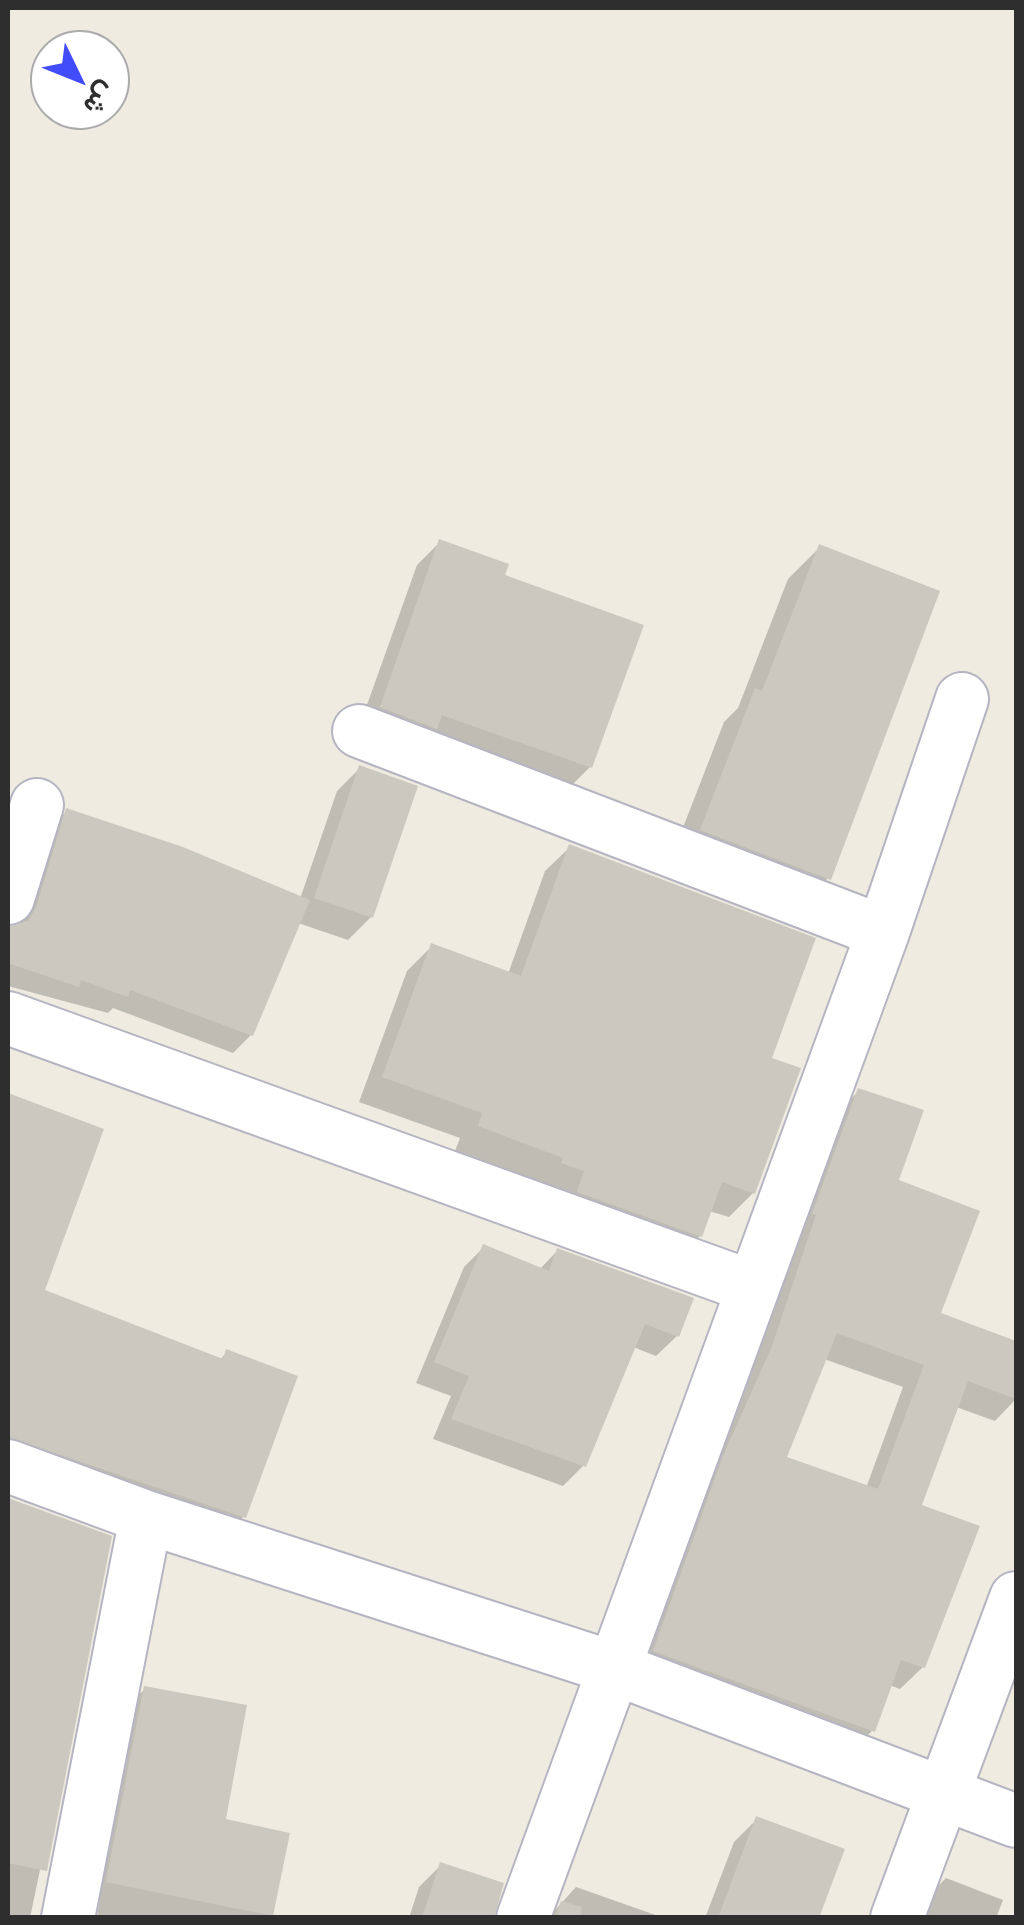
<!DOCTYPE html>
<html>
<head>
<meta charset="utf-8">
<style>
	body { margin:0 }
	#map { position:relative; width:1024px; height:1925px; overflow:hidden; background:#efebe1; font-family:"Archivo Narrow",Vazirmatn,sans-serif }
	canvas { display:block }
	.frame { position:absolute; inset:0; border:10px solid #2e2e2e; pointer-events:none }
	.north { position:absolute; left:30px; top:30px; width:100px; height:100px; box-sizing:border-box; background:#fff; border:2px solid #ababab; border-radius:50%; rotate:133deg; font-size:28px; font-weight:700; line-height:40px; text-align:center; color:#2e2e2e }
	.north::after { content:''; display:block; margin:auto; width:35px; height:45px; background:#434cfa; clip-path:polygon(50% 0,100% 100%,50% 72%,0 100%) }
</style>
</head>
<body>
<div id="map">
<canvas width="1024" height="1925"></canvas>
<div class="frame"></div>
<div class="north">ش</div>
</div>
<script>
const c = document.querySelector('canvas').getContext('2d');
c.lineJoin = 'round';
function fillPath(path, color) { c.fillStyle = color; c.fill(path, 'evenodd'); }
const shape = rows => new Path2D(rows.map(r => 'M' + r).join(''));
function trace(path, color, width, dash) { c.strokeStyle = color; c.lineWidth = width; c.lineCap = dash ? 'butt' : 'round'; c.setLineDash(dash || []); c.stroke(path); }
const shadow = shape([
	[440,542,502,576,590,767,567,790,358,730,417,565],
	[820,547,828,878,797,910,670,861,724,722,738,708,788,579],
	[360,768,371,917,348,940,298,923,251,1035,233,1053,113,1008,108,1013,8,986,8,929,19,928,49,829,67,811,300,899,337,791],
	[570,847,769,1060,753,1193,729,1217,709,1211,700,1236,675,1260,538,1187,540,1182,455,1151,460,1138,359,1102,407,971,432,946,508,974,545,871],
	[859,1091,896,1181,938,1315,1016,1343,1016,1399,995,1421,956,1407,919,1507,923,1667,900,1689,889,1685,873,1730,850,1753,632,1673,836,1113],
	[824,1359,903,1387,866,1488,783,1458],
	[8,1096,101,1130,42,1291,219,1361,227,1352,244,1516,219,1541,8,1467],
	[484,1247,539,1270,557,1251,677,1336,656,1356,633,1347,583,1466,563,1486,433,1439,451,1396,416,1383,464,1267],
	[8,1529,105,1557,30,1918,8,1918],
	[145,1689,223,1821,271,1914,268,1918,97,1918,126,1707],
	[757,1819,817,1918,705,1918,734,1842],
	[441,1865,492,1918,409,1918,419,1887],
	[946,1878,1003,1900,996,1918,916,1918,924,1900],
	[576,1887,664,1918,548,1918]
]);
const building = shape([
	[439,539,509,564,505,575,644,625,592,768,442,715,437,729,380,707],
	[819,544,940,591,831,880,700,830,755,688,762,691],
	[359,765,418,786,373,918,314,898],
	[66,808,183,847,310,900,253,1036,130,990,128,997,81,980,79,987,8,963,8,927,28,921,36,908],
	[569,844,816,938,772,1058,801,1068,755,1194,722,1182,702,1237,577,1192,584,1171,561,1163,563,1158,478,1126,482,1113,382,1077,431,943,521,976],
	[858,1088,924,1110,899,1180,980,1211,941,1313,1016,1341,1016,1399,968,1381,922,1505,980,1526,925,1668,901,1660,875,1732,653,1651,723,1456,772,1346,816,1215,812,1214],
	[837,1333,924,1365,878,1489,787,1457],
	[8,1093,104,1129,45,1290,223,1359,226,1349,298,1376,246,1518,8,1437],
	[483,1244,549,1271,557,1248,694,1298,679,1337,645,1324,586,1467,451,1419,469,1376,434,1362],
	[8,1498,112,1536,47,1871,8,1863],
	[144,1686,247,1705,226,1819,290,1833,273,1916,106,1882],
	[756,1816,845,1849,819,1918,718,1918],
	[440,1862,504,1883,494,1918,422,1918],
	[561,1901,582,1907,580,1918,555,1918]
]);
const street = shape([
	[359,731,883,932],
	[8,898,37,805],
	[8,1018,752,1287],
	[8,1466,146,1517,611,1667,1016,1821],
	[68,1918,146,1517],
	[523,1918,883,932,962,699],
	[897,1918,1016,1598]
]);
fillPath(shadow, '#0003');
fillPath(building, '#cbc9bf');
trace(street, '#b4b5c1', 56);
trace(street, '#fff', 52);
</script>
</body>
</html>
